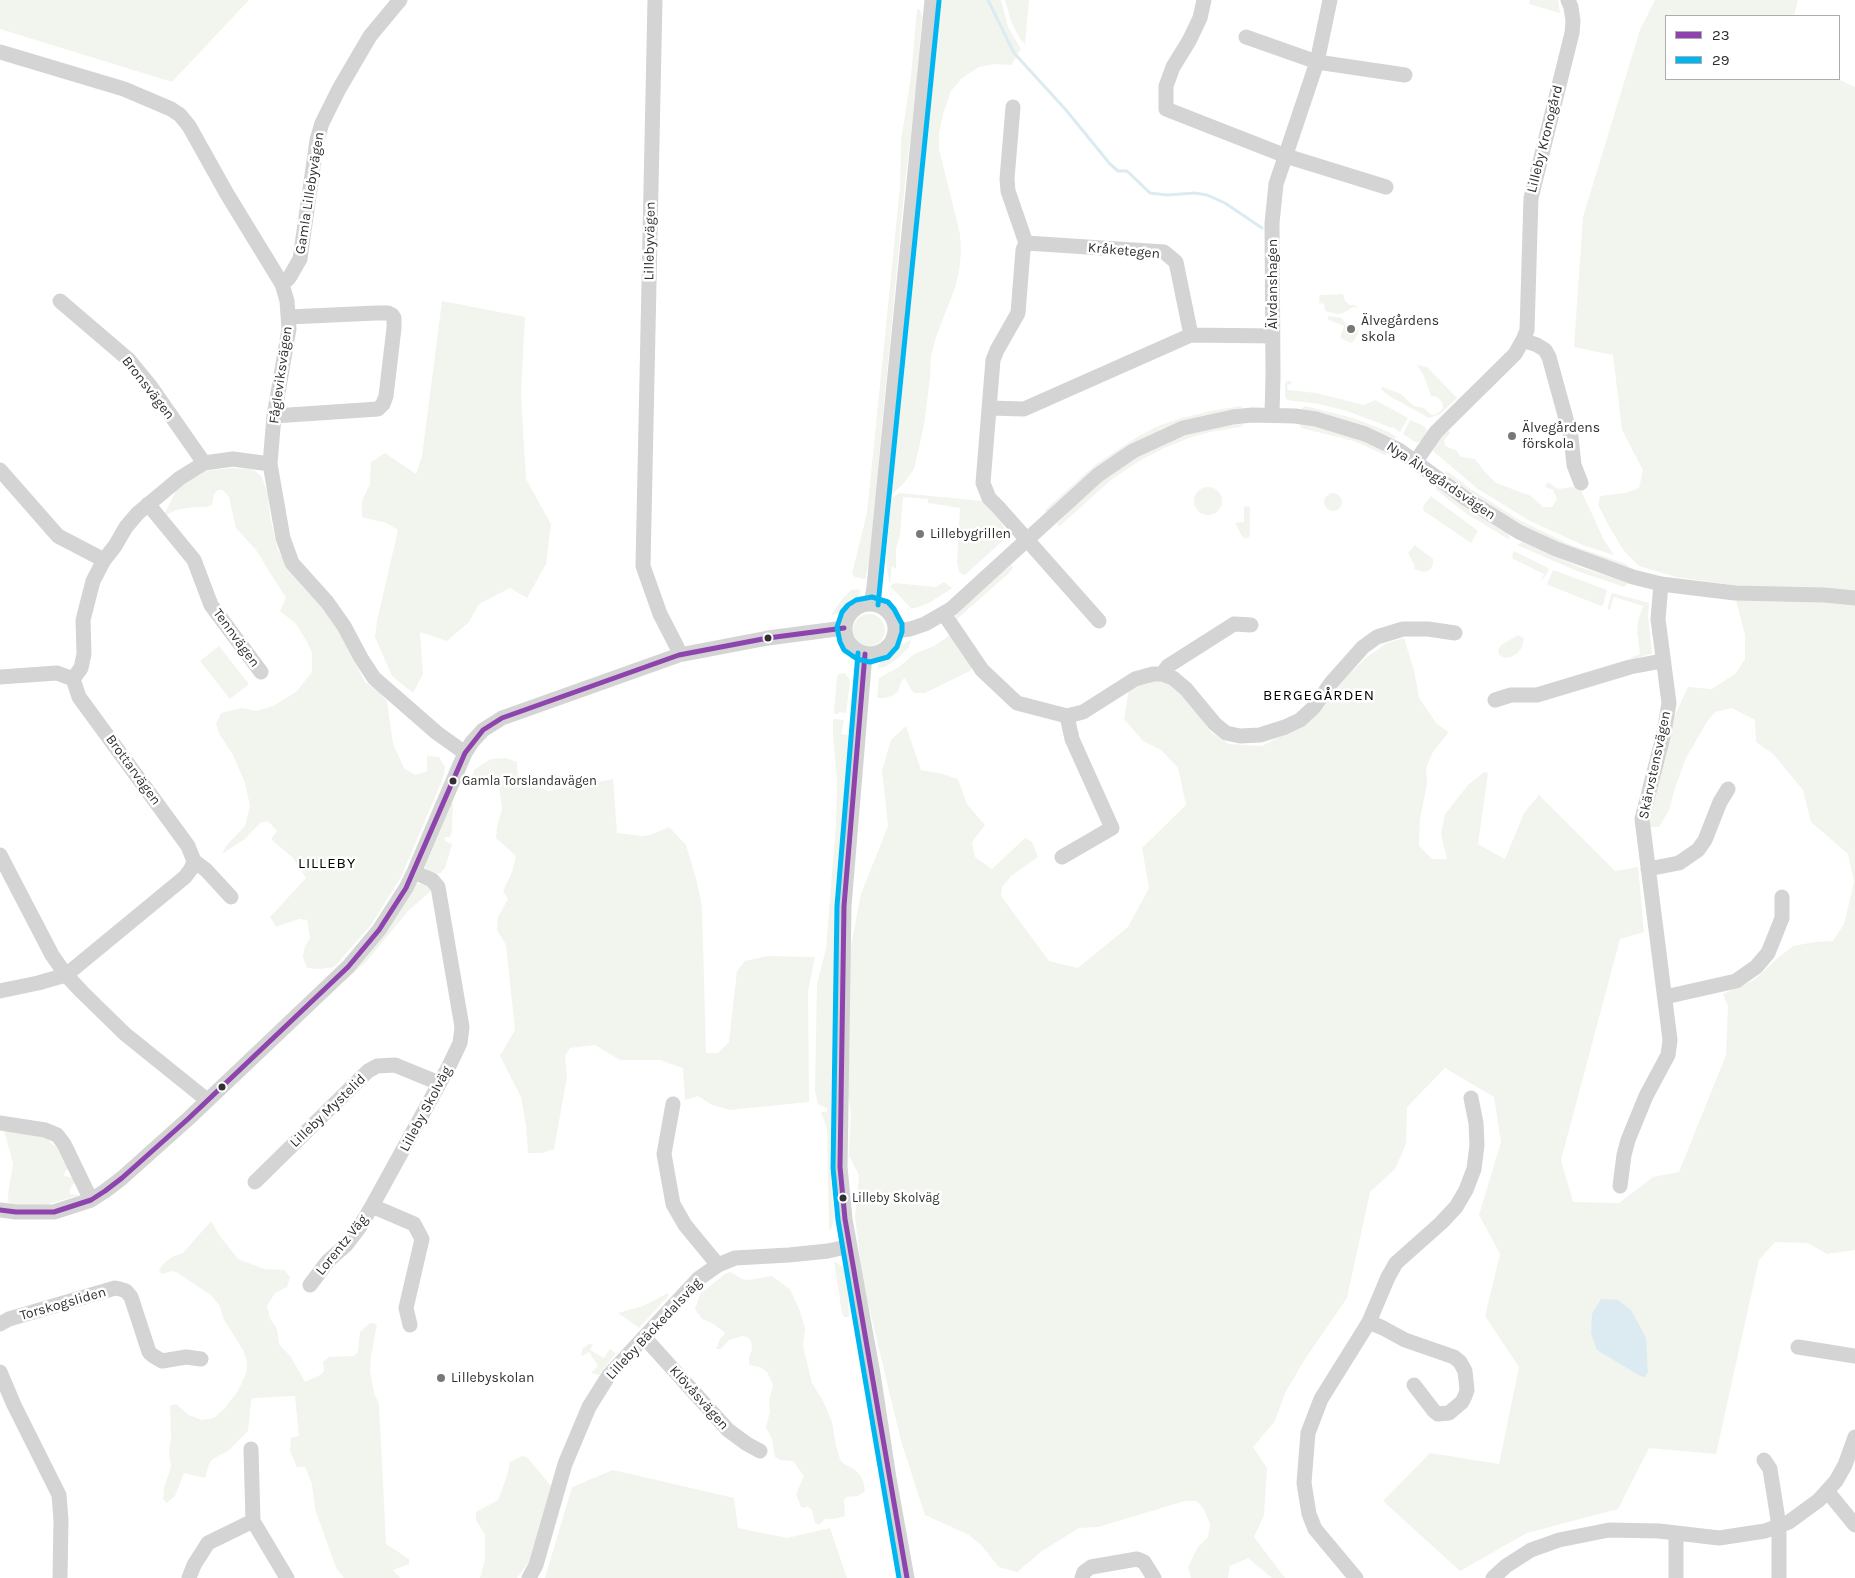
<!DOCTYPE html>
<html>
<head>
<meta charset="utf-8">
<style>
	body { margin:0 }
	#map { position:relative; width:1855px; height:1578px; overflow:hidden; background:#fff; font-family:Karla,sans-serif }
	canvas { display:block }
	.legend { position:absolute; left:1665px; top:15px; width:175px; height:65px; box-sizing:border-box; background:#fff; border:1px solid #acacac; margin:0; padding:6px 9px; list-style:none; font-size:15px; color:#303030 }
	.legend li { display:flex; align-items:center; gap:10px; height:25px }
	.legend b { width:25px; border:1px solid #acacac }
</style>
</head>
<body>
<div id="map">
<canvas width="1855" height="1578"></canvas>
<ul class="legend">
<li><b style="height:6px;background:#8e44ad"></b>23</li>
<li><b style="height:6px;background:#00b6f1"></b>29</li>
</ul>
</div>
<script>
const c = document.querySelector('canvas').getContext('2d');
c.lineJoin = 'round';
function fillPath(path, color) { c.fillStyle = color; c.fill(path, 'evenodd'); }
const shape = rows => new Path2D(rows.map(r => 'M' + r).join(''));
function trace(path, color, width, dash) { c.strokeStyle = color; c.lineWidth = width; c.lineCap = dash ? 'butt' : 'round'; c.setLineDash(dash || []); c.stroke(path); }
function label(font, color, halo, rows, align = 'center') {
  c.font = font + ' Karla,sans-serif'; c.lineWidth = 5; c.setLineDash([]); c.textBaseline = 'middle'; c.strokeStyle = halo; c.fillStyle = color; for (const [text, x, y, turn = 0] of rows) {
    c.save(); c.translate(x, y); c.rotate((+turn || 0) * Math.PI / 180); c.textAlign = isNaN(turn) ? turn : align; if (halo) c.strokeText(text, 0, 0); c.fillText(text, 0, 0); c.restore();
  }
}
const green = shape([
	[0,0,249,0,172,82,0,29],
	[938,0,1001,0,1008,27,1021,49,1011,65,995,64,979,67,962,78,951,91,943,114,939,134,939,149,960,234,961,252,959,271,955,288,936,337,931,356,930,377,924,425,914,469,904,483,889,497],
	[1005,0,1029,0,1025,44,1020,39,1011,21],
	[1530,0,1558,0,1560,13,1529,4],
	[1655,0,1798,0,1794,16,1666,16,1666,79,1838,79,1855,87,1855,1250,1827,1254,1808,1243,1775,1242,1759,1260,1716,1454,1649,1448,1618,1509,1527,1533,1460,1571,1383,1501,1430,1453,1499,1464,1519,1367,1485,1316,1500,1254,1479,1215,1501,1142,1494,1097,1445,1068,1407,1107,1406,1144,1395,1169,1370,1192,1347,1298,1305,1359,1285,1393,1275,1421,1253,1447,1267,1468,1264,1515,1254,1537,1285,1578,1272,1578,1248,1558,1230,1566,1228,1578,1191,1578,1188,1567,1198,1547,1208,1537,1210,1524,1204,1510,1197,1501,1185,1501,1098,1527,1079,1528,1042,1551,1017,1572,999,1567,981,1545,969,1535,925,1515,901,1441,863,1282,855,1216,859,1175,849,1156,851,1112,844,1077,849,956,861,894,888,826,882,771,891,740,906,726,921,770,939,773,958,779,967,804,985,825,972,842,975,857,992,869,1025,838,1032,842,1038,857,1011,876,1002,887,1001,896,1049,961,1078,968,1128,927,1149,888,1142,848,1186,805,1178,768,1161,750,1143,741,1124,719,1129,689,1152,678,1170,680,1186,698,1212,733,1229,744,1262,746,1312,719,1349,674,1367,657,1387,643,1404,638,1414,670,1419,698,1437,724,1449,732,1433,752,1426,768,1427,784,1420,819,1419,846,1432,859,1447,859,1441,834,1445,814,1468,785,1484,772,1488,773,1478,844,1505,859,1524,813,1539,795,1615,871,1638,867,1644,932,1620,939,1561,1160,1573,1202,1619,1203,1653,1177,1679,1172,1726,1055,1728,1006,1723,994,1754,980,1778,958,1793,946,1815,942,1833,941,1844,924,1854,882,1848,854,1811,822,1803,790,1773,754,1756,742,1755,720,1732,708,1715,712,1708,720,1686,758,1675,788,1669,810,1659,827,1647,827,1672,721,1688,687,1712,689,1736,673,1745,659,1745,635,1732,585,1676,577,1639,566,1624,551,1610,528,1598,505,1600,496,1625,493,1639,488,1643,470,1622,430,1613,355,1574,347,1583,217,1640,30],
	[917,9,920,10,922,16,916,90,905,183,869,563,865,579,855,577,852,574,867,513,900,187,901,141,911,76],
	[1343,294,1345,301,1350,305,1355,305,1358,308,1353,307,1343,313,1338,314,1325,311,1324,304,1319,303,1320,295],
	[442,301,525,317,521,394,526,479,551,524,546,564,527,598,510,588,479,604,469,622,447,641,420,632,423,674,413,693,392,676,375,637,377,621,398,530,386,523,362,517,362,501,370,484,371,462,385,453,416,474,422,456],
	[1329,316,1342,318,1348,327,1359,330,1358,334,1353,342,1351,343,1340,338,1344,326,1327,319],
	[1417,365,1427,367,1457,398,1440,414,1429,418,1389,396,1381,389,1382,387,1401,394,1414,406,1424,408,1430,414,1434,415,1441,411,1443,407,1442,402,1437,397,1431,396,1424,376],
	[1288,381,1293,382,1287,386,1288,390,1316,393,1364,405,1375,400,1408,418,1400,432,1393,427,1392,428,1347,411,1319,404,1287,400,1285,397,1285,383],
	[1241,406,1242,408,1189,420,1047,512,1045,511,1046,509,1095,465,1137,437,1158,426,1182,418,1210,411],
	[1305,406,1353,418,1389,432,1396,437,1395,439,1348,421,1323,413,1301,409],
	[1410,420,1424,426,1427,430,1423,439,1419,442,1415,442,1403,434],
	[1243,424,1241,427,1210,432,1189,438,1162,449,1139,461,1111,480,1062,524,1059,526,1057,524,1086,494,1111,473,1139,455,1186,434,1218,426],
	[1300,424,1328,428,1343,432,1388,453,1385,455,1354,441,1301,428],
	[1442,431,1449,431,1450,433,1444,440,1445,445,1449,448,1456,450,1461,457,1475,459,1485,472,1496,483,1531,496,1543,507,1552,507,1557,499,1553,490,1545,487,1548,482,1558,489,1579,486,1604,540,1614,555,1585,546,1530,521,1478,489,1434,452,1433,449],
	[231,468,250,469,255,471,262,477,268,495,270,517,274,534,278,550,286,565,333,620,365,682,378,691,387,701,393,744,404,768,415,775,427,771,427,756,439,757,445,767,443,778,401,877,371,925,334,967,321,969,307,968,303,957,305,946,310,938,307,920,299,919,276,927,270,917,306,878,293,858,271,839,277,831,268,821,260,823,245,839,222,854,226,846,245,826,250,806,245,783,233,755,220,735,216,724,221,713,242,708,256,711,273,706,296,692,312,672,312,653,307,642,296,624,280,611,286,598,256,550,236,528,229,497,223,490,218,490,214,494,212,505,207,507,195,507,176,510,166,515,165,513,177,489,194,476,205,471],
	[1447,471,1472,490,1519,520,1571,545,1626,564,1631,568,1543,538,1470,495,1445,473],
	[1437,486,1506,532,1509,535,1510,540,1467,514,1435,489],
	'1194 501a14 14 0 1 1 28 0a14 14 0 1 1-28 0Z',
	'1324 502a9 9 0 1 1 18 0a9 9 0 1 1-18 0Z',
	[899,493,983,501,1000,521,1009,535,966,574,963,575,959,572,957,563,960,508,928,503,928,499,903,497,900,535,896,549,896,569,892,566,890,582,889,583,886,557,891,499],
	[1431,496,1478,531,1471,543,1424,511,1423,506],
	[1244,506,1250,507,1250,536,1246,539,1242,536,1235,523,1244,522],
	[1522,542,1582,568,1629,583,1624,587,1577,571,1517,545],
	[1415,545,1433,559,1433,565,1430,570,1424,572,1414,569,1415,566,1408,553],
	[1514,551,1548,568,1549,570,1543,579,1541,580,1544,574,1513,559,1512,555],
	[1011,565,1013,568,1009,573,956,620,956,613],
	[1553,570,1607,590,1603,605,1601,606,1591,602,1548,585,1547,584],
	[944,582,952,588,929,603,915,608,911,608,890,586,895,583,936,587],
	[857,589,861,591,856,601,844,611,831,616,834,610,844,597,851,590],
	[1612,593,1649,603,1648,616,1652,652,1651,654,1633,659,1630,658,1640,654,1637,631,1638,621,1643,606,1614,597,1610,610,1607,609],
	'853 630a16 16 0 1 1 32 0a16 16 0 1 1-32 0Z',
	[952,634,972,666,970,671,925,693,915,693,912,691,905,678,902,680,898,691,894,695,885,698,877,698,879,678,899,667,914,654,934,646],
	[1518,635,1524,638,1522,647,1518,653,1511,657,1505,658,1499,655,1498,650,1501,645],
	[911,640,909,647,898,658,885,667,877,668,883,657,894,648],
	[219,646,249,684,230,699,200,661],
	[845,673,850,680,846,713,839,712,838,714,836,714,834,713,837,676,839,674],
	[834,719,844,720,841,734,849,735,849,761,836,932,830,1137,830,1171,834,1215,832,1227,829,1231,827,1129,821,1112,826,1112,828,1109,818,1104,815,1092,817,984,826,949,836,823,837,782,833,734,833,720],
	[506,758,517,762,518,780,549,791,613,779,617,833,642,836,650,835,669,827,686,845,697,882,702,908,706,1053,718,1053,729,1042,737,971,745,961,767,956,815,957,808,991,809,1102,730,1110,712,1105,698,1096,685,1100,683,1068,660,1060,620,1060,595,1045,570,1048,565,1056,567,1077,554,1149,542,1153,528,1153,526,1126,521,1097,500,1056,515,1030,506,945,497,930,498,917,508,899,503,891,512,872,516,856,496,838,497,827,502,809,499,786,469,782,475,769,491,759],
	[451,803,453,804,452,831,450,837,445,837,445,841,452,844,445,868,441,873,434,874,426,869,424,863],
	[416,884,425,884,432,890,408,911,367,961,342,983],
	[3,1127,44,1135,53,1145,61,1148,71,1167,65,1171,64,1176,77,1178,70,1189,70,1194,80,1195,45,1205,9,1206,8,1194,13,1163],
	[211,1221,219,1235,238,1259,264,1269,284,1270,290,1277,287,1287,275,1293,267,1306,270,1318,277,1329,279,1344,291,1357,305,1382,320,1375,324,1371,323,1362,329,1357,354,1356,358,1351,360,1332,370,1323,377,1324,371,1356,370,1371,374,1393,379,1404,386,1544,409,1559,409,1564,393,1570,400,1578,344,1578,336,1568,315,1509,312,1484,305,1467,297,1467,290,1451,291,1438,299,1436,295,1396,253,1398,251,1401,248,1431,229,1450,213,1459,209,1464,205,1478,184,1473,175,1496,167,1503,163,1499,164,1487,171,1467,169,1453,171,1437,170,1406,176,1404,189,1415,202,1420,214,1418,225,1408,238,1391,247,1371,247,1362,243,1350,223,1318,220,1306,211,1295,176,1272,172,1271,162,1274,159,1271,162,1265,172,1257,183,1253],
	[834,1261,843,1267,847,1276,849,1317,844,1317,842,1313],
	[730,1272,742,1279,749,1280,772,1276,790,1289,799,1309,805,1328,803,1346,812,1383,823,1401,832,1422,836,1446,840,1459,844,1464,854,1469,860,1475,863,1480,865,1491,858,1496,846,1497,844,1501,845,1516,842,1517,833,1519,825,1519,819,1525,815,1523,812,1510,807,1506,804,1508,801,1507,796,1494,804,1476,793,1461,780,1460,775,1457,772,1439,766,1427,770,1412,769,1401,773,1385,767,1372,760,1367,749,1365,749,1357,752,1350,751,1341,747,1337,743,1336,729,1340,721,1349,716,1349,720,1339,725,1334,724,1332,712,1323,702,1319,695,1309,700,1294,725,1274],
	[668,1293,669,1295,639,1328,618,1313,643,1306],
	[589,1344,593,1344,590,1350,604,1358,610,1349,616,1353,599,1375,591,1373,598,1366,589,1352,582,1356,581,1354,583,1348],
	[522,1456,527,1457,551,1486,530,1560,517,1578,480,1578,485,1559,485,1535,476,1520,476,1512,498,1500,507,1476,510,1462],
	[613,1470,734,1498,738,1528,787,1538,830,1528,847,1578,545,1578,572,1487]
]);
const water = shape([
	[1601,1299,1618,1300,1631,1310,1646,1338,1648,1372,1645,1377,1640,1376,1597,1350,1591,1333,1592,1314]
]);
const stream = shape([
	[988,0,1014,53,1066,110,1110,164,1118,171,1127,171,1150,193,1167,195,1195,193,1207,195,1225,203,1262,228]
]);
const minor = shape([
	[655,0,643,566,660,614,677,647,679,655],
	[1204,0,1200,18,1189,41,1173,67,1166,86,1166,109,1286,156,1386,187],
	[1246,37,1317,62,1405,75],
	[0,52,124,89,171,109,180,115,189,126,227,194,282,284,287,301,289,329,274,416,270,464,283,538,292,563,327,602,344,626,361,658,374,678,437,733,465,753],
	[1013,107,1007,179,1008,191,1026,243,1023,250,1018,313,997,350,993,360,983,483,989,498,998,507,1099,621],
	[1026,243,1164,252,1176,262,1191,335,1273,336],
	[282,284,289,278,300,259,317,140,322,123,339,89,370,36,400,0],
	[60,301,129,360,151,387,204,463],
	[1523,340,1537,345,1545,350,1549,357,1571,437,1574,465,1581,483],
	[989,408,1024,409,1191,335],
	[1272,414,1273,376,1272,223,1276,184,1317,62,1330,0],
	[274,416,378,409,383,404,386,396,394,328,394,318,392,315,388,313,376,313,289,317],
	[1416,461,1436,432,1515,354,1523,340,1527,330,1531,198,1572,33,1573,21,1571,7,1568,0],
	[0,470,58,536,104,560],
	[148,504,194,560,211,605,261,672],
	'845 629a25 25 0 1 1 50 0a25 25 0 1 1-50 0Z',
	[871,604,874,587,932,0],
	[944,614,982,670,1017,703,1067,716,1083,712,1135,679,1153,674,1162,674,1173,678,1186,689,1215,724,1226,733,1240,736,1260,735,1285,727,1300,720,1314,707,1331,683,1363,647,1377,637,1403,629,1428,629,1455,633],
	[895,631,910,629,925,624,951,609,1098,475,1133,451,1183,428,1233,417,1252,415,1295,416,1316,419,1365,434,1399,450,1465,498,1519,532,1556,549,1633,577,1661,584,1735,593,1824,595,1855,598],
	[865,654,844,906,840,1167,845,1219,873,1374,889,1478,907,1578],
	[1162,674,1168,666,1234,624,1251,625],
	[0,677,57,673,73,679],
	[73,679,81,668,84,654,83,620,93,581,104,560,115,546,126,527,138,513,180,478,204,463,233,459,270,464],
	[1495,700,1511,695,1537,695,1630,667,1662,661],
	[0,855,52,955,66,975,82,992,125,1034,207,1100],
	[1062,857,1112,828,1072,739,1067,716],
	[194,861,206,870,231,897],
	[1648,869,1679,863,1698,850,1705,840,1720,802,1728,789],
	[0,991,38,983,66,975,185,877,191,869,194,861,188,846,79,697,73,679],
	[1665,997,1736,981,1756,967,1768,953,1782,918,1782,897],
	[673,1104,664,1154,673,1204,685,1225,718,1265],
	[0,1123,45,1130,57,1135,64,1144,91,1200],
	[255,1182,368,1071,377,1066,395,1065,439,1083],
	[1620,1186,1624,1155,1628,1140,1646,1096,1668,1055,1670,1040,1642,819,1664,733,1669,703,1658,619,1661,584],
	[0,1210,16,1212,54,1212,91,1200,105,1191,122,1178,188,1119,348,967,379,930,406,888,414,872,465,753,472,742,483,730,502,718,679,655,768,638,844,628],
	[310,1285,328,1261,346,1245,359,1228,372,1206],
	[1369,1322,1383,1328,1405,1340,1454,1357,1460,1362,1465,1371,1467,1390,1465,1396,1462,1402,1449,1413,1438,1414,1434,1411,1414,1385],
	[0,1324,9,1319,115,1288,120,1289,126,1291,131,1297,149,1352,152,1355,162,1361,186,1357,201,1359],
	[410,1325,406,1308,422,1239,414,1224,372,1206,449,1066,460,1043,462,1027,438,887,432,880,414,872],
	[644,1337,728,1430,747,1444,760,1451],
	[1798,1347,1855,1356],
	[0,1372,14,1405,59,1495,61,1520,60,1578],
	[251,1449,253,1521,287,1578],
	[1764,1460,1770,1469,1779,1526,1779,1578],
	[1827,1491,1855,1525],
	[1676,1534,1676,1578],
	[189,1578,194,1565,208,1543,253,1521],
	[529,1578,536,1565,565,1464,589,1407,609,1375,698,1279,718,1265,735,1258,789,1255,828,1251,850,1246],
	[1082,1578,1084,1572,1091,1567,1137,1559,1144,1562,1154,1578],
	[1356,1578,1315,1529,1309,1514,1304,1483,1308,1433,1321,1399,1369,1322,1388,1277,1396,1263,1441,1223,1456,1207,1466,1190,1474,1169,1477,1145,1476,1123,1471,1098],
	[1493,1578,1506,1566,1531,1550,1559,1540,1609,1530,1659,1531,1719,1538,1765,1531,1789,1522,1819,1500,1827,1491,1836,1481,1845,1465,1855,1437]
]);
const bus1 = shape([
	[865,654,844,906,840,1167,845,1219,907,1578],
	[0,1210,16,1212,54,1212,91,1200,105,1191,122,1178,188,1119,348,967,379,930,406,888,465,753,483,730,502,718,679,655,768,638,844,628]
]);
const bus2 = shape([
	[878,605,939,1],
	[894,609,888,602,872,597,856,600,848,605,842,612,837,627,840,642,844,650,857,659,870,662,888,657,897,647,902,632,902,624,894,609],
	[858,653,837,906,833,1168,838,1220,899,1578]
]);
const markers = [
	[1351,329,5,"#787878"],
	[1512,436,5,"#787878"],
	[920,534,5,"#787878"],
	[768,638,4.5,"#303030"],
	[453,781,4.5,"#303030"],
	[222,1087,4.5,"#303030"],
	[843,1198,4.5,"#303030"],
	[441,1378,5,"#787878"]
];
const busNames = [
	["Gamla Torslandavägen",462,781],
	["Lilleby Skolväg",852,1198]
];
const streetNames = [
	["Lilleby Kronogård",1545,139,-76],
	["Gamla Lillebyvägen",310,193,-81],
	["Lillebyvägen",650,241,-89],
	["Kråketegen",1124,251,5],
	["Älvdanshagen",1273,284,-90],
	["Fågleviksvägen",281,375,-82],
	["Bronsvägen",148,388,52],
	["Nya Älvegårdsvägen",1441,481,34],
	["Tennvägen",236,638,54],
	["Skärvstensvägen",1655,765,-78],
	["Brottarvägen",133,770,54],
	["Lilleby Skolväg",426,1109,-62],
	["Lilleby Mystelid",328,1111,-44],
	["Lorentz Väg",342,1245,-51],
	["Torskogsliden",63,1304,-16],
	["Lilleby Bäckedalsväg",654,1329,-47],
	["Klövåsvägen",699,1398,48]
];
const poiNames = [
	["Älvegårdens",1361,321],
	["skola",1361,337],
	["Älvegårdens",1522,428],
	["förskola",1522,444],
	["Lillebygrillen",930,534],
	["Lillebyskolan",451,1378]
];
const neighbourhoodNames = [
	["BERGEGÅRDEN",1319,696],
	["LILLEBY",327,864]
];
fillPath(green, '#f2f5ed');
fillPath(water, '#dbebf1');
trace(stream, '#dbebf1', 3);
trace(minor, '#d4d4d4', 15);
trace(bus1, '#8e44ad', 5);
trace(bus2, '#00b6f1', 5);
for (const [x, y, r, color] of markers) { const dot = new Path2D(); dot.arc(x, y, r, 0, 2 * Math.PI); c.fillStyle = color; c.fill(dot); trace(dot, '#fff', 2); }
label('13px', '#303030', '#fff', busNames, 'left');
label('14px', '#303030', '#fff', streetNames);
label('14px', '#303030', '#fff', poiNames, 'left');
c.letterSpacing = '1px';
label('15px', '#000', '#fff', neighbourhoodNames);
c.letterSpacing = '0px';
</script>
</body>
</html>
